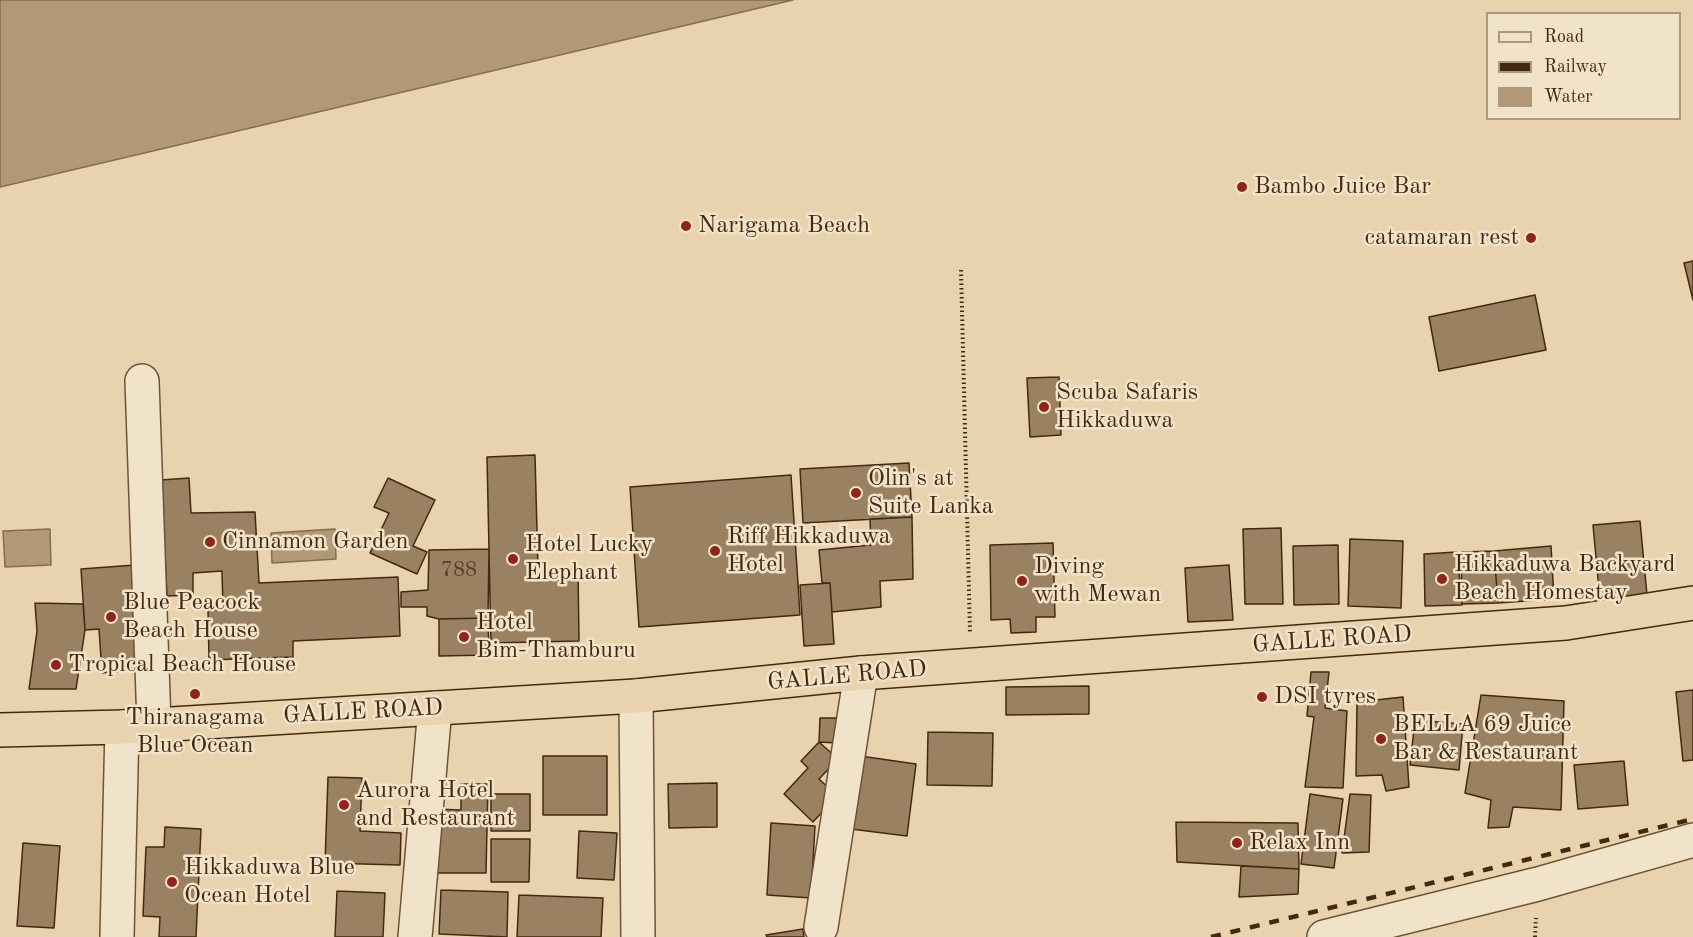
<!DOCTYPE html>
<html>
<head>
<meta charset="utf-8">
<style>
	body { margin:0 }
	#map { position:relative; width:1693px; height:937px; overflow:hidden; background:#e9d3ae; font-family:"Old Standard TT",serif }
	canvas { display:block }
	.legend { position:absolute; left:1486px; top:12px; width:195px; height:108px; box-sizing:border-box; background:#f1e2ca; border:2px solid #ac9880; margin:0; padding:8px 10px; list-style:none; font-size:18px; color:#442910 }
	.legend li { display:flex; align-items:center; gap:12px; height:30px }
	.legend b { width:30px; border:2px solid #ac9880 }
</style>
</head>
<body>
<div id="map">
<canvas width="1693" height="937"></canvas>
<ul class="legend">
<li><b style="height:8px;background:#f1e2ca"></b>Road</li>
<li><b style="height:8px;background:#442910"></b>Railway</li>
<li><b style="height:16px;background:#b19978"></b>Water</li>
</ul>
</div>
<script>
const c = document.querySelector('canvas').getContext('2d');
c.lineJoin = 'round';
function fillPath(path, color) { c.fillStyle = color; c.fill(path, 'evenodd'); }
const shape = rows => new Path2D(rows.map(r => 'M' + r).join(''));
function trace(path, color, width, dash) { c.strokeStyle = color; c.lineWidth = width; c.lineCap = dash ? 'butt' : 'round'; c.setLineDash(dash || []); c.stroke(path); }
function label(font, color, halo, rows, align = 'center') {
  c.font = font + ' "Old Standard TT",serif'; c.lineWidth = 5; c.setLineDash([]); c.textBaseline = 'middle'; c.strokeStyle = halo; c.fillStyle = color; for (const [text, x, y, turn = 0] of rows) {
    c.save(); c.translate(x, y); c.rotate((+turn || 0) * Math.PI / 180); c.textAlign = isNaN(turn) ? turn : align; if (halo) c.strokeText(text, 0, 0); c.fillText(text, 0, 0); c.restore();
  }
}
const water = shape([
	[0,0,793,0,0,187,0,0],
	[50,529,51,565,5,567,3,531,50,529],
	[335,529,336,559,272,563,271,533,335,529]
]);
const building = shape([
	[1693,261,1693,300,1684,263,1693,261],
	[1535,295,1546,350,1439,371,1429,317,1535,295],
	[1059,377,1061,435,1030,437,1027,378,1059,377],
	[535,455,538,570,578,569,579,641,491,643,487,457,535,455],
	[909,463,912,517,803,523,800,469,909,463],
	[791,475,800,615,639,627,630,487,791,475],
	[189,478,191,513,255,512,259,583,398,577,400,636,293,641,293,657,209,660,208,610,223,610,222,571,193,573,193,595,167,596,161,480,189,478],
	[388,478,435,500,413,546,427,552,417,574,370,553,389,513,374,507,388,478],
	[912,517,913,579,880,581,881,607,832,612,830,583,822,583,819,550,871,545,870,519,912,517],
	[1640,521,1647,595,1600,600,1593,525,1640,521],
	[1281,528,1283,604,1245,604,1243,529,1281,528],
	[1350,539,1403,541,1401,608,1348,606,1350,539],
	[1053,543,1055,617,1036,617,1036,632,1011,633,1010,619,991,620,990,545,1053,543],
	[1338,545,1339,604,1294,605,1293,546,1338,545],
	[1551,546,1554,599,1498,603,1494,551,1551,546],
	[489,549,488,618,439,619,427,616,427,607,401,607,401,592,428,590,429,550,489,549],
	[1494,551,1498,603,1462,604,1461,552,1494,551],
	[1457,552,1462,605,1425,606,1424,554,1457,552],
	[135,565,141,670,102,673,99,629,85,630,81,569,135,565],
	[1229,565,1233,620,1188,622,1185,568,1229,565],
	[830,583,834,644,804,646,800,585,830,583],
	[35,603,83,604,85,630,76,689,29,689,37,631,35,603],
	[488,618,489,655,439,656,439,619,488,618],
	[1311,672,1329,672,1325,708,1347,711,1343,788,1305,787,1314,717,1307,716,1311,672],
	[1089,686,1089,714,1006,715,1006,687,1089,686],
	[1693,690,1693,760,1683,761,1676,692,1693,690],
	[1481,695,1564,701,1561,810,1513,807,1509,827,1488,828,1491,800,1465,793,1481,695],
	[1403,697,1409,787,1386,791,1382,775,1356,776,1357,702,1403,697],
	[820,718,839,718,838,743,819,742,820,718],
	[1415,720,1463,724,1459,770,1410,765,1415,720],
	[928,732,993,733,992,786,927,785,928,732],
	[819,742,838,759,819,779,837,796,813,822,784,794,808,768,801,761,819,742],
	[543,756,607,756,607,815,543,815,543,756],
	[860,756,916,764,907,836,851,829,860,756],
	[1624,761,1628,805,1578,809,1574,765,1624,761],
	[328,777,362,778,360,831,401,833,400,865,325,863,328,777],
	[717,783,717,827,669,828,668,784,717,783],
	[461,784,488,784,486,873,434,873,435,809,461,810,461,784],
	[491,794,530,794,530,831,491,831,491,794],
	[1310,794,1343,799,1334,868,1301,864,1310,794],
	[1350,794,1371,795,1369,852,1342,853,1350,794],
	[1176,822,1298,823,1299,869,1177,862,1176,822],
	[771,823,815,826,811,898,767,895,771,823],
	[165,827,201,829,196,937,159,937,160,917,143,916,146,847,164,847,165,827],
	[579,831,617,833,614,880,577,878,579,831],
	[491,839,530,839,529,882,491,882,491,839],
	[23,843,60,846,54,928,17,926,23,843],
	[1241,866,1299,869,1298,894,1239,897,1241,866],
	[441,890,508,892,507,937,439,934,441,890],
	[337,891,385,893,383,937,335,937,337,891],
	[519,895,603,898,601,937,517,937,519,895],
	[803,929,804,937,767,937,766,935,803,929]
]);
const path = shape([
	[961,270,970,632],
	[1535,937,1536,918]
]);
const minor = shape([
	[142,381,154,724],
	[636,696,638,937],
	[821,927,861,673],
	[117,937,122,727],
	[415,937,435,708],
	[1324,937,1538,884,1693,840]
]);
const highway = shape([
	[0,730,122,727,636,696,861,673,1566,623,1693,603]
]);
const rail = shape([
	[1211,937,1693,819]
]);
const markers = [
	[1242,187,6,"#8f2418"],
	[686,226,6,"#8f2418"],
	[1531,238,6,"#8f2418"],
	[1044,407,6,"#8f2418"],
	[856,493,6,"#8f2418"],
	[210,542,6,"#8f2418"],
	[715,551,6,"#8f2418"],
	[513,559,6,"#8f2418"],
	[1442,579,6,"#8f2418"],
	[1022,581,6,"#8f2418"],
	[111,617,6,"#8f2418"],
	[464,637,6,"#8f2418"],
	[56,665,6,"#8f2418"],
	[195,694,6,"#8f2418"],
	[1262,697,6,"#8f2418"],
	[1381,739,6,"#8f2418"],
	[344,805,6,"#8f2418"],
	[1237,843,6,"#8f2418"],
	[172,882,6,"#8f2418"]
];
const numberNames = [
	["788",459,570]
];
const poiNames = [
	["Bambo Juice Bar",1254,187],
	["Narigama Beach",698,226],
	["catamaran rest",1519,238,"right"],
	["Scuba Safaris",1056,393],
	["Hikkaduwa",1056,421],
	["Olin's at",868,479],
	["Suite Lanka",868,507],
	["Riff Hikkaduwa",727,537],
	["Hotel",727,565],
	["Cinnamon Garden",222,542],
	["Hotel Lucky",525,545],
	["Elephant",525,573],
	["Hikkaduwa Backyard",1454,565],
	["Beach Homestay",1454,593],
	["Diving",1034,567],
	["with Mewan",1034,595],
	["Blue Peacock",123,603],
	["Beach House",123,631],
	["Hotel",476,623],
	["Bim-Thamburu",476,651],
	["Tropical Beach House",68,665],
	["DSI tyres",1274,697],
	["Thiranagama",195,718,"center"],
	["Blue Ocean",195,746,"center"],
	["BELLA 69 Juice",1393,725],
	["Bar & Restaurant",1393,753],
	["Aurora Hotel",356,791],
	["and Restaurant",356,819],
	["Relax Inn",1249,843],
	["Hikkaduwa Blue",184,868],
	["Ocean Hotel",184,896]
];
const streetNames = [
	["GALLE ROAD",1332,640,-4],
	["GALLE ROAD",847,676,-5],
	["GALLE ROAD",363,712,-3]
];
fillPath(water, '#b19978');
trace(water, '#856c4e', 1.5);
fillPath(building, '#9a8162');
trace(building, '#442910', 1.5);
trace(minor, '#6d5438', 36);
trace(highway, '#442910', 36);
trace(path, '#442910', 4, [1.5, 3]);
trace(minor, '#f1e2ca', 33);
trace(highway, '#e9d3ae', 33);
trace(rail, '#442910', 4.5, [10, 10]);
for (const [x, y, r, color] of markers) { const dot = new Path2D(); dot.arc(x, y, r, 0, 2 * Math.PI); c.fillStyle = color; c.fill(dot); trace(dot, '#f1e2ca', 2); }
label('21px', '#5a3f24', null, numberNames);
label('24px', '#442910', '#f1e2ca', poiNames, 'left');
label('24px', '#442910', '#f1e2ca', streetNames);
</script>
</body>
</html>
